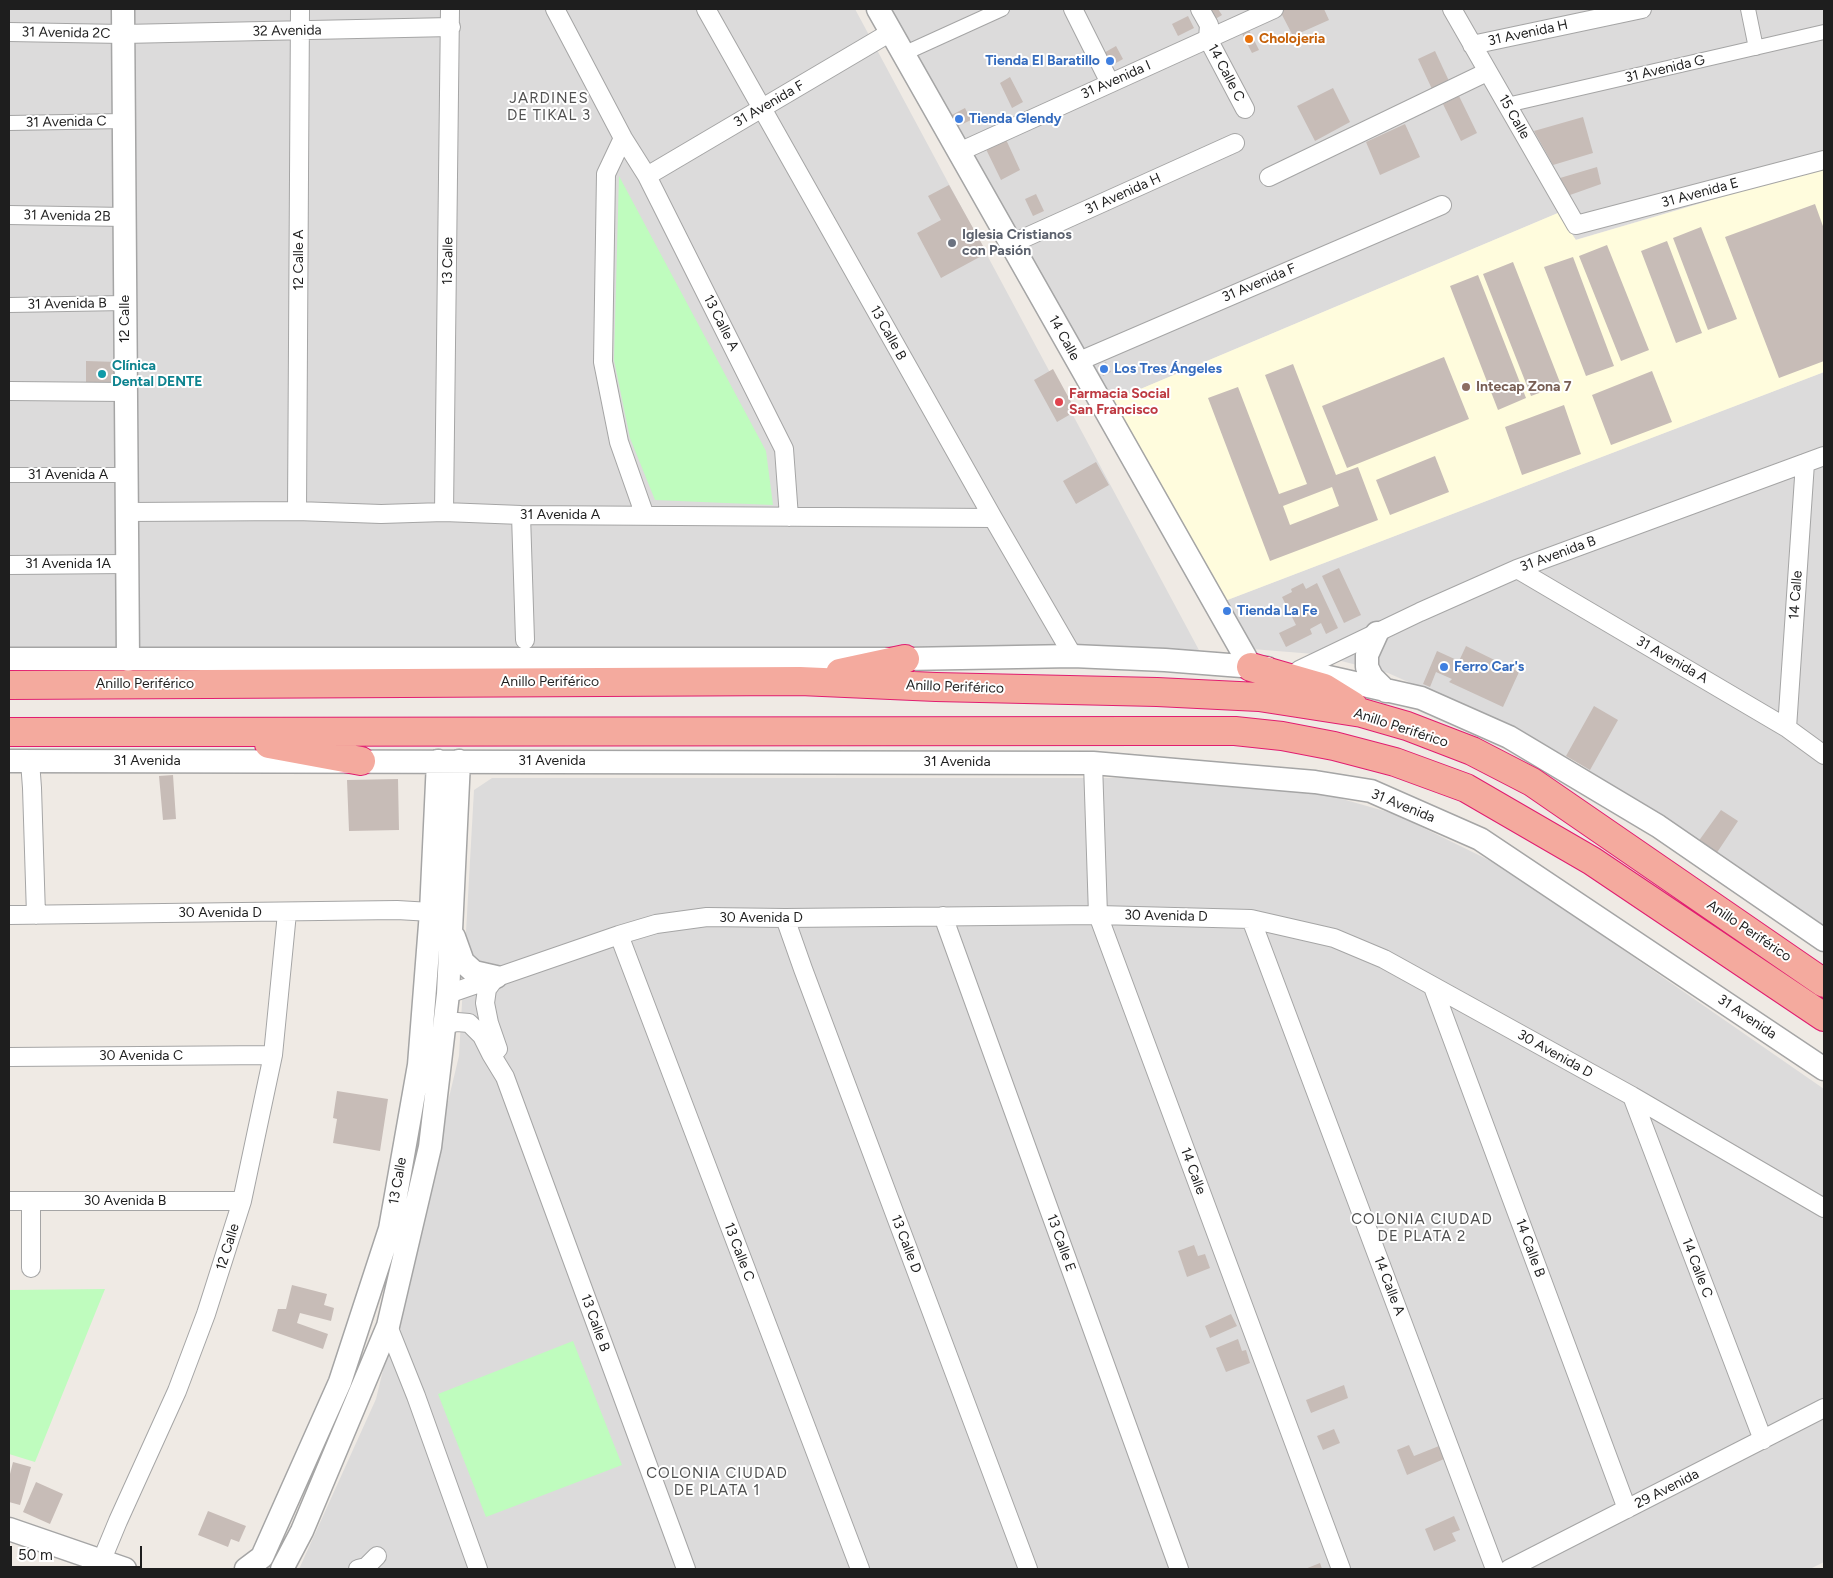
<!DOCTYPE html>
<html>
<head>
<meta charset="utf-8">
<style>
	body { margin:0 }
	#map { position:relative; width:1833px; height:1578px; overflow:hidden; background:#efeae4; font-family:Figtree,sans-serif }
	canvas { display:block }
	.frame { position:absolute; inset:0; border:10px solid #1e1e1e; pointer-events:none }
	.scale { position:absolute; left:10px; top:1546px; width:132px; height:22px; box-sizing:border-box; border:2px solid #1e1e1e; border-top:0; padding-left:6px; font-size:15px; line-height:18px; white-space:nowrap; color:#1e1e1e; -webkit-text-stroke:4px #fff; paint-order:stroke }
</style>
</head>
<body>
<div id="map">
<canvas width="1833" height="1578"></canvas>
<div class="frame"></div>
<div class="scale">50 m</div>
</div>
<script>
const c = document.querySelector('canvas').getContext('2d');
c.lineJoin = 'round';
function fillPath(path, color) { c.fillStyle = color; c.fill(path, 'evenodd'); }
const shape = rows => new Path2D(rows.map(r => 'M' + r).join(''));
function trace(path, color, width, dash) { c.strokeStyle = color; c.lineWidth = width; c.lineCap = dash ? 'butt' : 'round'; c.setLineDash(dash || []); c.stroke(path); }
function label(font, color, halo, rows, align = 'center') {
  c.font = font + ' Figtree,sans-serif'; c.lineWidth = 4; c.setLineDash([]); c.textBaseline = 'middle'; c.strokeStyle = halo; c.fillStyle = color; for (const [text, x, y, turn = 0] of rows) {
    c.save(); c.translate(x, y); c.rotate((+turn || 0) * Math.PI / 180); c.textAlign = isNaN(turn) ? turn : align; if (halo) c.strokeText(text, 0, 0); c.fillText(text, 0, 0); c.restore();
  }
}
const residential = shape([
	[9,9,855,9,1200,652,9,652],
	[891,9,1824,9,1824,167,1575,240,1558,213,1112,401],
	[1824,372,1824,937,1577,762,1514,729,1388,673,1314,654,1252,649,1222,602],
	[492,778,1226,778,1314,791,1395,814,1505,868,1824,1089,1824,1562,1810,1569,299,1569,376,1399,459,1056,474,790]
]);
const education = shape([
	[1824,167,1824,372,1222,602,1112,401,1558,213,1576,240]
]);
const park = shape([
	[619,176,766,451,773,505,655,500,630,438,614,360],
	[105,1289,35,1462,9,1454,9,1290],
	[573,1341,622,1465,486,1517,438,1394]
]);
const building = shape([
	[1211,9,1218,9,1222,15,1212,21,1206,11],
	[1284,9,1324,9,1329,20,1293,36,1280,11],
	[1188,16,1194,28,1178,36,1172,24],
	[1246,24,1259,50,1252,53,1239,28],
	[1116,46,1123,59,1109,67,1102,54],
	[1435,51,1449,81,1432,89,1418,59],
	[1010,77,1023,102,1012,108,1000,83],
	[1333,88,1350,122,1315,141,1297,106],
	[1459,96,1477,133,1461,141,1443,104],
	[965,108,971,120,952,129,946,118],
	[1583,117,1593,153,1553,165,1534,131],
	[1405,124,1420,157,1380,175,1366,142],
	[1003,133,1020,170,1001,180,983,143],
	[1597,167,1601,184,1570,195,1560,178],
	[949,185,987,253,941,278,917,233,941,220,928,196],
	[1036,194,1044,211,1033,216,1025,199],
	[1815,204,1824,229,1824,361,1779,378,1725,237],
	[1701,227,1737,319,1708,330,1673,238],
	[1667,241,1702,333,1676,343,1641,251],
	[1607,245,1649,350,1621,361,1579,256],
	[1573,257,1614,366,1586,376,1544,267],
	[1513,262,1561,385,1531,396,1483,274],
	[1478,275,1526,398,1498,410,1450,286],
	[1444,357,1469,419,1347,468,1322,406],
	[86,361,117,362,117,386,86,386],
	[1106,362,1111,372,1103,376,1098,366],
	[1293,364,1336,475,1358,467,1378,520,1270,561,1208,398,1238,387,1279,494,1307,484,1265,375],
	[1332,487,1339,506,1290,525,1283,506],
	[1053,369,1076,411,1057,422,1034,380],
	[1652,371,1672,422,1611,445,1592,395],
	[1564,405,1581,454,1522,475,1505,427],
	[1435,456,1449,492,1390,515,1376,480],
	[1096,462,1109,485,1076,504,1063,481],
	[1339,568,1361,615,1344,623,1322,576],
	[1303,583,1306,589,1317,583,1338,628,1326,634,1321,623,1310,629,1312,634,1286,647,1279,633,1296,625,1282,597,1292,592,1291,589],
	[1466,646,1519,672,1503,707,1449,682,1452,679,1436,672,1430,687,1423,684,1437,651,1459,661],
	[1594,706,1618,720,1590,770,1566,756],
	[173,775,176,819,163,820,159,776],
	[398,779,399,830,349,831,347,780],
	[1721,810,1738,821,1716,854,1698,842],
	[337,1091,388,1099,380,1151,333,1143,337,1119,333,1118],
	[1194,1245,1198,1256,1205,1254,1210,1268,1187,1277,1178,1251],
	[292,1285,327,1294,324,1305,334,1308,331,1321,300,1313,297,1323,328,1334,323,1349,272,1331,278,1309,286,1309],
	[1231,1314,1237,1326,1210,1338,1205,1326],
	[1238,1339,1242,1351,1246,1350,1250,1363,1226,1372,1216,1348],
	[1344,1385,1348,1398,1311,1413,1306,1400],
	[1334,1429,1340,1443,1323,1450,1317,1436],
	[1409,1445,1414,1456,1439,1446,1444,1459,1407,1475,1397,1450],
	[13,1462,31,1467,20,1505,9,1502,9,1478],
	[36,1482,63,1494,50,1524,23,1512],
	[208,1511,246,1526,239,1542,231,1539,228,1547,198,1535],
	[1454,1516,1460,1530,1452,1533,1456,1541,1434,1551,1425,1529],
	[1320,1563,1322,1569,1305,1569]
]);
const pedestrian = shape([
	[1748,9,1756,48],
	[903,54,1002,9],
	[1507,105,1824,32],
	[9,123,124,121],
	[9,305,125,303],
	[9,475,126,475]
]);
const minor = shape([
	[555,9,623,138,647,176,784,449,789,517],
	[706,9,993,518,1073,656],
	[1073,9,1110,83],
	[1200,9,1209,25,1208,39,1245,109],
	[1452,9,1576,225,1824,160],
	[9,32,123,34,451,27],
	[1472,45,1642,9],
	[623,138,606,174,603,362,619,442,645,516],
	[959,152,1274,9],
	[647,176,891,32],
	[1269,177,1487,72],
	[9,215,125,217],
	[1011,244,1235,143],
	[1077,362,1442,205],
	[9,391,126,392],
	[297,511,300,9],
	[127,512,297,511,381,514,444,512,521,515,993,518],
	[444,512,450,9],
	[521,515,525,640],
	[9,565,127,564],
	[1517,569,1787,728,1824,755],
	[1299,670,1420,612,1517,569,1824,456],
	[1787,728,1805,463],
	[30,761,32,788,36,915],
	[1093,763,1098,915,1341,1569],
	[9,915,397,910,431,912],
	[943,916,1179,1569],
	[785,918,803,969,1028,1569],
	[1251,919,1495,1569],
	[619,935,860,1569],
	[496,977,487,989,485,1003,489,1023,498,1049],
	[1433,987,1627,1509],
	[448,994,619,935,656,924,707,917,785,918,1098,915,1251,919,1334,938,1384,959,1632,1096,1824,1208],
	[444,1025,457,1022,469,1023,482,1036,491,1054,505,1077,686,1569],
	[9,1057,273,1055],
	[1632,1096,1763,1440],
	[9,1201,242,1201],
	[31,1268,31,1201],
	[388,1326,416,1396,478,1569],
	[101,1562,118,1521,177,1391,206,1314,242,1201,273,1055,287,913],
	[358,1569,366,1567,377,1556],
	[1509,1569,1824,1408]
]);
const tertiary = shape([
	[123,9,128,660],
	[878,9,1251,667],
	[1377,633,1367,655,1367,667,1372,677,1386,691],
	[9,659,905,659,1073,656,1165,660,1267,668],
	[1306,672,1421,698,1509,737,1658,826,1824,940],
	[9,761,1093,763,1315,782,1371,791,1480,839,1824,1069],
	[454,937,463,962,474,972,496,977],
	[9,1529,125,1569],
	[246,1569,262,1557,340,1382,390,1229,419,1065,431,912,438,761],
	[282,1569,302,1531,388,1326,430,1147,448,994,459,761]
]);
const trunk = shape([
	[1251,667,1324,688,1353,706],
	[840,673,905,659],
	[9,685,800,681,936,687,1157,692,1259,697,1362,713,1407,726,1472,751,1532,782,1824,983],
	[9,732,1154,731,1235,731,1282,736,1334,746,1395,762,1466,788,1592,861,1824,1017],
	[269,744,361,761]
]);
const markers = [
	[1249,39,5,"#e8710a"],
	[1110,61,5,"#3f7fe0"],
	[959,119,5,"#3f7fe0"],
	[952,243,5,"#6b7280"],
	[1104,369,5,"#3f7fe0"],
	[102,374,5,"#0f9aa8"],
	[1466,387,5,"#8d6e63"],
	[1059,402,5,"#e0444e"],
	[1227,611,5,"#3f7fe0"],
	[1444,667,5,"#3f7fe0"]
];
const streetNames = [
	["32 Avenida",287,31,-1],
	["31 Avenida 2C",66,33,1],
	["31 Avenida H",1528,33,-12],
	["31 Avenida G",1665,69,-13],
	["14 Calle C",1226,73,62],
	["31 Avenida I",1116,80,-24],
	["31 Avenida F",769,104,-30],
	["15 Calle",1514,117,60],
	["31 Avenida C",66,122,-1],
	["31 Avenida E",1700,193,-15],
	["31 Avenida H",1123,194,-24],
	["31 Avenida 2B",67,216,1],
	["12 Calle A",299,260,-90],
	["13 Calle",448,261,-89],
	["31 Avenida F",1259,283,-23],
	["31 Avenida B",67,304,-1],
	["12 Calle",125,319,-90],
	["13 Calle A",721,323,63],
	["13 Calle B",888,333,61],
	["14 Calle",1064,338,61],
	["31 Avenida A",68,475],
	["31 Avenida A",560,515],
	["31 Avenida B",1558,554,-20],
	["31 Avenida 1A",68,564],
	["14 Calle",1796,595,-86],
	["31 Avenida A",1672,660,30],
	["Anillo Periférico",550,682],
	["Anillo Periférico",145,684],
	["Anillo Periférico",955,687,2],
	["Anillo Periférico",1401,728,18],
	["31 Avenida",147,761],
	["31 Avenida",552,761],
	["31 Avenida",957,762],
	["31 Avenida",1403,806,22],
	["30 Avenida D",220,913],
	["30 Avenida D",1166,916,1],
	["30 Avenida D",761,918],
	["Anillo Periférico",1749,931,34],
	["31 Avenida",1747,1017,34],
	["30 Avenida D",1555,1054,29],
	["30 Avenida C",141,1056],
	["14 Calle",1193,1171,70],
	["13 Calle",398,1181,-80],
	["30 Avenida B",125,1201],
	["13 Calle E",1061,1243,70],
	["13 Calle D",906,1244,69],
	["12 Calle",228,1247,-73],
	["14 Calle B",1530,1248,70],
	["13 Calle C",739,1252,69],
	["14 Calle C",1697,1268,69],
	["14 Calle A",1389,1286,69],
	["13 Calle B",595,1323,70],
	["29 Avenida",1667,1489,-27]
];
const foodNames = [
	["Cholojeria",1259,39]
];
const shopNames = [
	["Tienda El Baratillo",1100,61,"right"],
	["Tienda Glendy",969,119],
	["Los Tres Ángeles",1114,369],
	["Tienda La Fe",1237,611],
	["Ferro Car's",1454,667]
];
const worshipNames = [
	["Iglesia Cristianos",962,235],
	["con Pasión",962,251]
];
const cultureNames = [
	["Clínica",112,366],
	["Dental DENTE",112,382]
];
const educationNames = [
	["Intecap Zona 7",1476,387]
];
const healthNames = [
	["Farmacia Social",1069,394],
	["San Francisco",1069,410]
];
const neighbourhoodNames = [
	["JARDINES",549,99],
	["DE TIKAL 3",549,116],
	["COLONIA CIUDAD",1422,1220],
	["DE PLATA 2",1422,1237],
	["COLONIA CIUDAD",717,1474],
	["DE PLATA 1",717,1491]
];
fillPath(residential, '#dcdbdb');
fillPath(education, '#fffcdd');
fillPath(park, '#bffcbe');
fillPath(building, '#c7bcb7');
trace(pedestrian, '#a5a5a5', 16);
trace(minor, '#a5a5a5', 20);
trace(tertiary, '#a5a5a5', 25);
trace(trunk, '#e11d70', 30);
trace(pedestrian, '#fff', 14);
trace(minor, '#fff', 18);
trace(tertiary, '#fff', 22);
trace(trunk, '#f4aa9e', 28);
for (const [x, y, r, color] of markers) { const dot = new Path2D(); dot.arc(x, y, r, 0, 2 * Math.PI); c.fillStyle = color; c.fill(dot); trace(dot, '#fff', 2); }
label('14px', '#1e1e1e', '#fff', streetNames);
label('bold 14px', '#c56008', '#fff', foodNames, 'left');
label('bold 14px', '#366cbe', '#fff', shopNames, 'left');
label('bold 14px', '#5b616d', '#fff', worshipNames, 'left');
label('bold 14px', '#0d838f', '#fff', cultureNames, 'left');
label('bold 14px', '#785e54', '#fff', educationNames, 'left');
label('bold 14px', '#be3a42', '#fff', healthNames, 'left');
c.letterSpacing = '1px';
label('15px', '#515151', '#fff', neighbourhoodNames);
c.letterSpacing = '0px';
</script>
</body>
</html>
